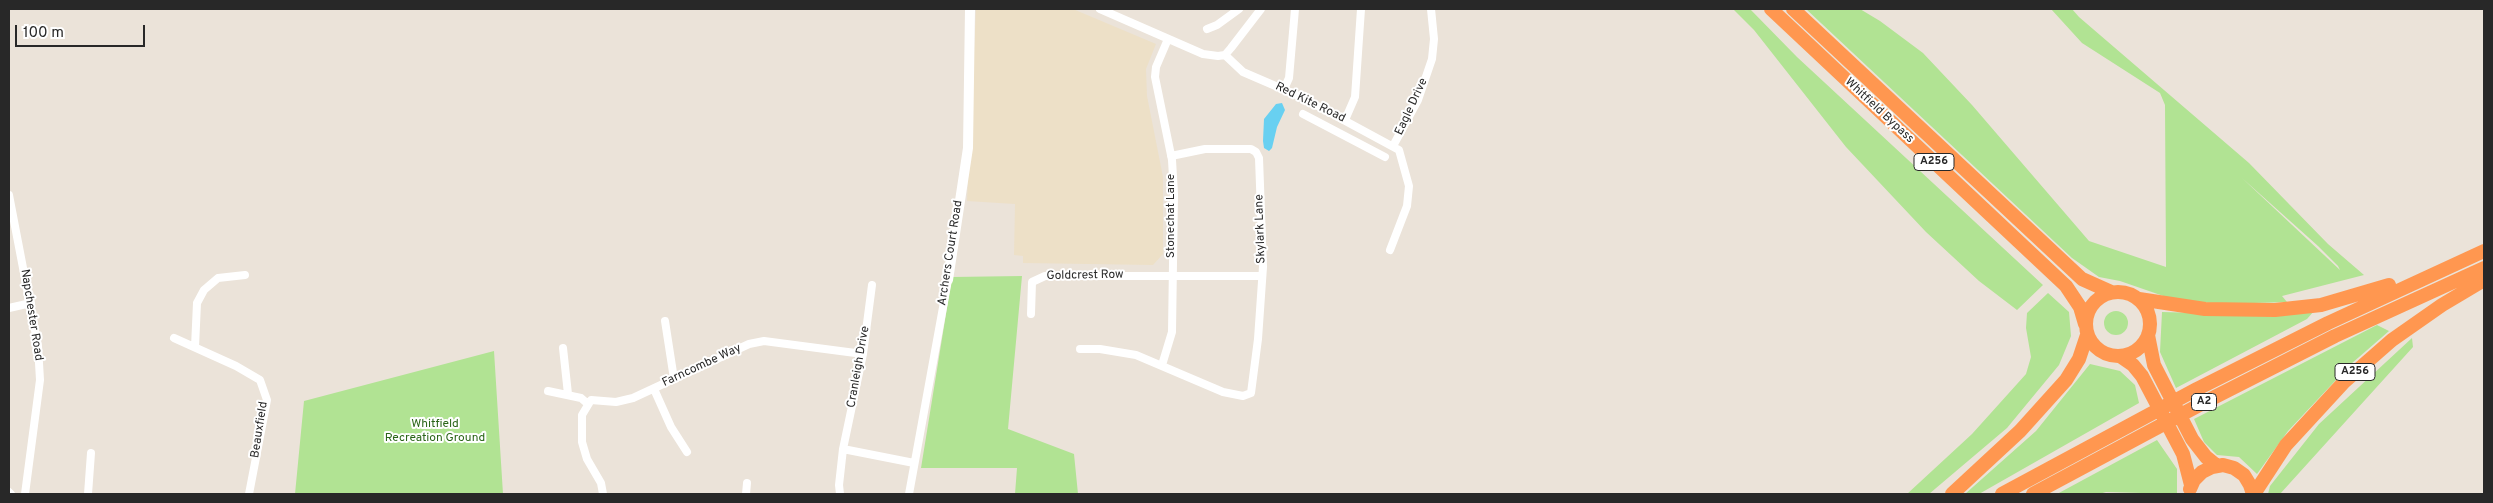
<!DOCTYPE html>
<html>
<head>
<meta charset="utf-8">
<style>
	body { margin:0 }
	#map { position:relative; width:2493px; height:503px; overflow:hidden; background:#ebe3d9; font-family:Overpass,sans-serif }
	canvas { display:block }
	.frame { position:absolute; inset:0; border:10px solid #282828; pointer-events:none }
	.scale { position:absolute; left:15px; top:25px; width:130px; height:22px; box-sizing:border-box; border:2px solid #282828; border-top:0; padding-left:6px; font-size:15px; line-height:18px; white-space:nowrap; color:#282828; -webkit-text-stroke:4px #fff; paint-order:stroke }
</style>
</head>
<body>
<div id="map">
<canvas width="2493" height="503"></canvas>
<div class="frame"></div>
<div class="scale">100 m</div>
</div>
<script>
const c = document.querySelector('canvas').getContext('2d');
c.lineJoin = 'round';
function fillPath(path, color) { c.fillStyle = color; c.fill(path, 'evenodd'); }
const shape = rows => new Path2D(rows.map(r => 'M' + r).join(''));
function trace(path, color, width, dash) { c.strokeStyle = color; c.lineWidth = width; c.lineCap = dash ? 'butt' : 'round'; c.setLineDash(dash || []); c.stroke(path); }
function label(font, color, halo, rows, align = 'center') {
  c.font = font + ' Overpass,sans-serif'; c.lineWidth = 4; c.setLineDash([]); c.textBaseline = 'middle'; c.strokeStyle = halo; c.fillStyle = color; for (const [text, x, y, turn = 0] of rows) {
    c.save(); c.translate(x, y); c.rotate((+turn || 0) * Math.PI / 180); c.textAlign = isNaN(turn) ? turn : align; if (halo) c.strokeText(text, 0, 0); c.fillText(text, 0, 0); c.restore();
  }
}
const education = shape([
	[976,9,1073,9,1156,44,1146,69,1147,96,1163,177,1163,254,1153,265,1023,263,1023,256,1014,255,1015,204,967,201]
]);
const green = shape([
	[1733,9,1750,9,1797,57,2043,285,2017,310,1979,281,1926,232,1846,147,1754,30],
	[1806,9,1860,9,1880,21,1923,53,1972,105,2089,241,2166,267,2165,105,2160,93,2082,43,2051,9,2072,9,2079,17,2249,163,2328,244,2364,275,2282,296,2287,302,2222,304,2175,300,2120,281,2099,277,2072,258],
	[2242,178,2318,246,2338,266,2340,270],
	[1022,276,1008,429,1074,454,1078,494,1015,494,1017,468,921,468,952,277],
	[2048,293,2069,312,2071,336,2059,365,2007,428,1929,494,1907,494,1972,434,2026,374,2031,357,2026,328,2027,313],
	[2314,311,2307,319,2176,388,2160,352,2162,312,2274,315],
	'2104 323a12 12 0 1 1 24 0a12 12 0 1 1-24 0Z',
	[2377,325,2389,331,2351,364,2288,431,2257,474,2239,457,2217,455,2204,442,2194,419],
	[2412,338,2413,347,2280,494,2268,494,2270,486,2319,424],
	[494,351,503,494,295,494,304,401],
	[2090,364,2120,371,2135,385,2139,403,1979,494,1965,494,2036,431],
	[2157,440,2177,469,2177,494,2106,492,2099,494,2057,494]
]);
const water = shape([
	[1282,103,1285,110,1277,127,1272,148,1269,151,1264,148,1263,141,1264,119,1276,104]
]);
const street = shape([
	[1100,9,1203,54,1218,56,1225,55,1231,48,1261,9],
	[1207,29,1217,25,1239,9],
	[1225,55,1243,72,1301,97,1399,150,1409,186,1407,206,1390,250],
	[1284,89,1289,78,1295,9],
	[1303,114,1385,157],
	[1345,120,1355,97,1361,9],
	[1393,146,1418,100,1432,59,1434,39,1431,9],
	[9,195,38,346,40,380,25,494],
	[9,308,31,303],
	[1031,314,1032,282,1045,276,1262,276],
	[665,321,674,379],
	[174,338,236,366,260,380,267,400,249,494],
	[195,347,197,303,204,290,218,278,245,275],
	[563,348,568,394],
	[1080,349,1100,349,1136,355,1223,392,1243,396,1251,393,1258,339,1263,267,1259,158,1256,152,1251,149,1205,149,1171,156],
	[1162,365,1172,332,1174,194,1172,160,1155,77,1156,67,1168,39],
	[654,389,671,427,687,452],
	[548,391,581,398,588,404],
	[843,449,914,463],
	[9,492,11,494],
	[88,494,91,453],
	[603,494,601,483,587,459,582,442,582,415,591,400,616,402,633,398,749,344,764,341,863,354],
	[746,494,747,483],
	[840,494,839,485,843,449,863,354,872,285],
	[909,494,948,280]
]);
const secondary = shape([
	[948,280,968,148,970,9]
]);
const highway = shape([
	[1771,9,2066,286,2080,307,2085,324],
	[1793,9,2082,279,2111,292],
	'2086 324a32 32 0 1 1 64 0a32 32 0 1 1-64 0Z',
	[2139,299,2205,309,2275,310,2321,305,2389,285],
	[2148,335,2154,365,2192,439,2206,457,2217,466],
	[2120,356,2133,365,2142,376,2183,454,2191,485],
	[2190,489,2194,480,2202,472,2212,467,2223,465,2234,468,2244,475,2250,485,2253,494],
	[1952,494,2020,431,2066,380,2079,359,2087,335],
	[2002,494,2197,389,2328,323,2484,251],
	[2033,494,2203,403,2335,336,2484,268],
	[2254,494,2286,445,2344,382,2392,340,2442,305,2484,280]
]);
const shields = [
	[1934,162,40],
	[2355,372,40],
	[2204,402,25]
];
const shieldNames = [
	["A256",1934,162],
	["A256",2355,372],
	["A2",2204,402]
];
const streetNames = [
	["Red Kite Road",1310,103,26],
	["Eagle Drive",1412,107,-65],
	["Whitfield Bypass",1879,111,43],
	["Stonechat Lane",1172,216,-90],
	["Skylark Lane",1261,229,-92],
	["Archers Court Road",951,253,-81],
	["Goldcrest Row",1085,276,-1],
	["Napchester Road",31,315,81],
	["Farncombe Way",702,366,-25],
	["Cranleigh Drive",859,367,-80],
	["Beauxfield",260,430,-81]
];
const parkNames = [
	["Whitfield",435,425],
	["Recreation Ground",435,439]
];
fillPath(education, '#ede0c7');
fillPath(green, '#b1e393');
fillPath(water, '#68d0f1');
trace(street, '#fff', 8);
trace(secondary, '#fff', 10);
trace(highway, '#ff9750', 14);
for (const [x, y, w] of shields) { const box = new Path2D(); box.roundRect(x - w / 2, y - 8.5, w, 17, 4); c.fillStyle = '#fff'; c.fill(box); trace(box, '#282828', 1); }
label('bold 11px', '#282828', null, shieldNames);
label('12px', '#282828', '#fff', streetNames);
label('12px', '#2a6518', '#fff', parkNames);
</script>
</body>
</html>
